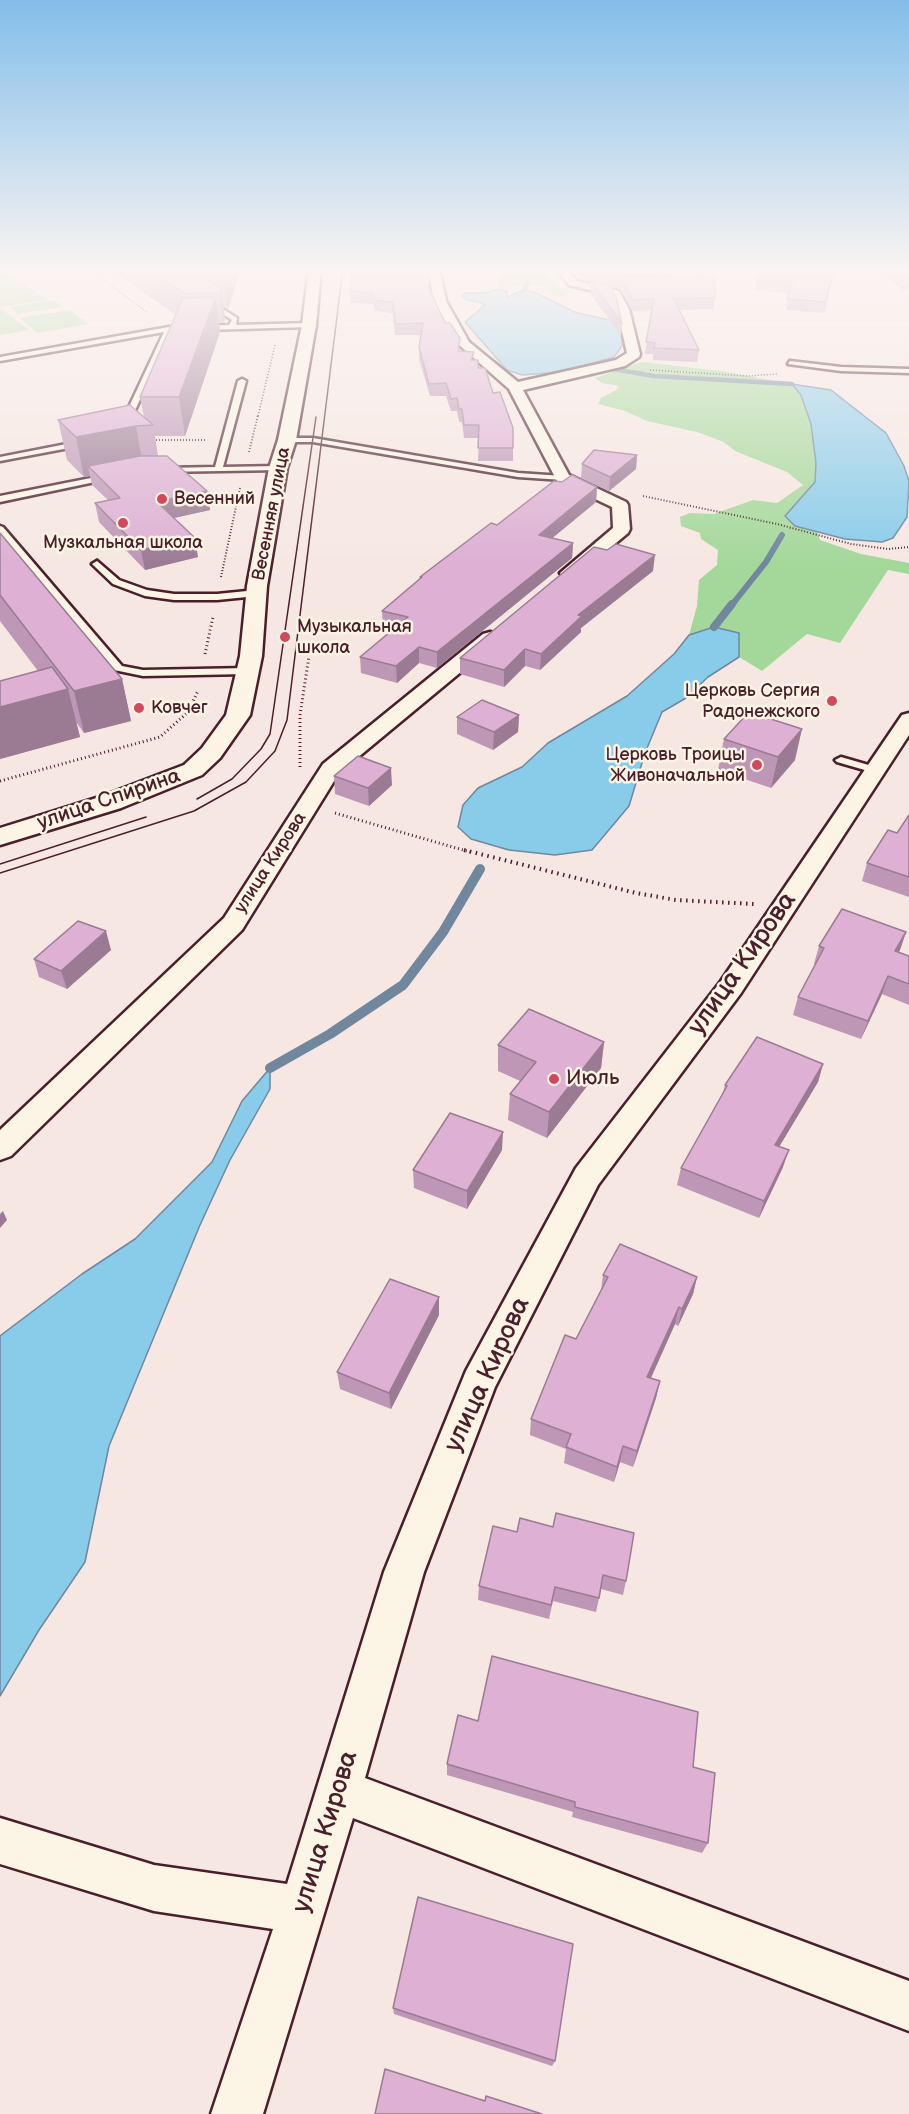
<!DOCTYPE html>
<html>
<head>
<meta charset="utf-8">
<style>
	body { margin:0 }
	canvas { display:block; background:#f6e7e2 }
</style>
</head>
<body>
<canvas width="909" height="2114"></canvas>
<script>
const c = document.querySelector('canvas').getContext('2d');
c.lineJoin = 'round';
function fillPath(path, color) { c.fillStyle = color; c.fill(path, 'evenodd'); }
const shape = rows => new Path2D(rows.map(r => 'M' + r).join(''));
function trace(path, color, width, dash) { c.strokeStyle = color; c.lineWidth = width; c.lineCap = dash ? 'butt' : 'round'; c.setLineDash(dash || []); c.stroke(path); }
function label(font, color, halo, rows, align = 'center') {
  c.font = font + ' "Balsamiq Sans",sans-serif'; c.lineWidth = 5; c.setLineDash([]); c.textBaseline = 'middle'; c.strokeStyle = halo; c.fillStyle = color; for (const [text, x, y, turn = 0] of rows) {
    c.save(); c.translate(x, y); c.rotate((+turn || 0) * Math.PI / 180); c.textAlign = isNaN(turn) ? turn : align; if (halo) c.strokeText(text, 0, 0); c.fillText(text, 0, 0); c.restore();
  }
}
const green = shape([
	[504,268,545,268,551,280,566,296,555,297,542,285,500,288,498,283],
	[8,273,47,300,0,307,0,274],
	[54,300,62,307,17,314,10,307],
	[0,308,29,330,0,335],
	[70,310,88,324,37,333,20,318],
	[642,362,721,371,792,384,801,395,811,424,816,463,815,482,785,517,795,526,817,532,820,540,861,554,909,563,909,574,888,570,840,643,807,634,762,671,739,657,738,633,714,627,689,635,697,606,699,580,717,565,718,550,701,539,700,533,681,526,680,517,690,513,714,514,753,500,777,503,803,485,787,472,735,451,724,442,697,432,647,421,625,411,598,404,601,398,616,390,619,386,602,383,595,378]
]);
const water = shape([
	[499,289,507,292,507,297,524,290,534,292,574,312,618,322,622,328,622,346,614,357,560,372,522,375,507,370,465,322,485,305,479,302,466,300,462,296,465,293,486,293,499,289],
	[792,384,831,390,886,433,904,466,909,481,907,517,893,538,882,542,845,539,795,526,785,516,815,482,816,463,811,424,801,395,792,384],
	[714,627,739,633,739,657,708,677,686,698,662,712,645,753,629,806,592,850,555,855,509,850,471,839,458,827,463,805,478,788,522,767,548,743,627,696,674,654,689,635,714,627],
	[270,1068,270,1089,230,1160,200,1225,109,1446,85,1562,39,1630,0,1696,0,1336,82,1274,135,1239,212,1162,242,1101,270,1068]
]);
const streamFar3 = shape([
	[524,290,532,276,529,268],
	[613,369,654,376,792,384]
]);
const streamFar2 = shape([
	[731,606,766,562,782,535]
]);
const streamFar1 = shape([
	[714,627,732,604]
]);
const stream = shape([
	[270,1068,330,1034,403,985,443,932,480,869]
]);
const pathFar3 = shape([
	[88,268,148,313],
	[650,370,748,376,777,374],
	[258,416,275,345]
]);
const pathFar2 = shape([
	[153,440,205,440],
	[249,452,258,415],
	[643,496,777,524,851,544,888,549,909,547],
	[221,577,240,488]
]);
const pathFar1 = shape([
	[205,654,213,617],
	[300,767,300,715,309,656],
	[0,781,160,737,187,713,198,691],
	[335,813,470,852]
]);
const path = shape([
	[464,850,636,893,676,900,754,904]
]);
const service = shape([
	[0,268,4,268,0,271,0,268],
	[207,299,237,318,236,325,309,323,312,325,309,327,171,331,128,426,124,428,120,426,164,332,0,361,0,357,169,327,229,325,232,320,205,302,207,299],
	[790,361,841,367,909,369,909,373,841,371,788,364,790,361],
	[242,379,246,381,223,467,278,466,282,468,281,470,161,472,160,470,164,468,215,467,238,381,242,379],
	[287,438,313,438,518,473,563,476,567,478,563,480,518,477,313,442,284,442,283,440,287,438],
	[82,441,86,443,85,445,0,461,0,457,82,441],
	[111,474,114,474,114,478,0,502,0,496,111,474],
	[0,526,3,527,122,666,143,670,248,668,253,671,248,674,143,676,114,670,0,535,0,526],
	[97,561,119,580,147,590,174,594,217,594,257,590,262,593,257,596,217,600,174,600,145,596,113,584,92,564,97,561],
	[841,757,879,768,881,770,875,773,837,762,835,760,841,757]
]);
const minor = shape([
	[428,268,439,268,446,301,469,342,518,382,616,360,627,353,617,309,610,295,569,285,555,268,566,268,577,281,619,291,629,309,640,354,639,357,625,366,523,390,569,475,626,502,628,505,630,529,628,533,575,577,563,577,560,573,613,528,612,507,557,481,509,389,458,344,434,301,428,268],
	[490,632,497,634,500,638,497,642,339,773,242,930,11,1156,0,1160,0,1130,224,918,323,764,483,634,490,632],
	[909,713,909,735,741,993,598,1185,495,1387,424,1572,365,1778,909,1981,909,2031,353,1818,263,2114,211,2114,273,1929,154,1911,0,1864,0,1818,154,1865,287,1884,384,1572,466,1371,576,1168,721,981,902,715,909,713]
]);
const secondary = shape([
	[309,268,321,268,316,325,296,440,287,468,267,586,262,656,250,715,220,758,202,775,121,808,0,845,0,828,103,796,184,765,202,748,226,715,240,656,247,586,269,468,278,440,302,325,309,268]
]);
const tram = shape([
	[197,799,232,779,261,749,270,734,316,417],
	[0,864,146,817],
	[0,873,194,811,246,782,275,751,287,720,343,268]
]);
const wall = shape([
	[108,268,241,268,228,309,223,306,225,318,223,323,219,323,220,332,185,436,155,436,158,456,207,491,210,510,174,518,198,557,145,570,99,522,95,503,108,500,92,485,90,476,84,477,67,460,58,420,144,417,140,397,176,315],
	[572,268,610,268,613,275,662,275,715,298,713,309,679,310,699,350,697,362,653,360,653,354,645,354,652,310,632,311,620,289,610,287,622,324,621,336,589,292,590,282,580,279],
	[835,268,824,313,786,310,789,293,755,290,757,280],
	[878,268,909,268,909,290,903,291],
	[429,289,460,351,473,360,493,393,513,448,513,461,478,461,479,438,464,438,462,422,459,422,457,411,451,411,446,396,430,396,419,359,419,347,421,335,395,335,393,313,376,311,373,304,351,303,350,292],
	[637,455,636,469,609,491,581,478,582,464],
	[562,482,597,487,596,502,552,538,573,543,572,558,437,668,419,663,397,683,361,673,360,657,394,629,383,627,382,611,420,579,420,577],
	[0,533,122,679,131,721,84,733,76,722,80,737,0,759,0,681,38,671,0,621],
	[653,571,581,628,581,632,540,670,525,666,504,687,460,674,460,658],
	[519,715,518,732,493,750,457,734,457,717],
	[724,739,795,760,771,788,718,770],
	[334,776,392,785,369,806,335,794],
	[909,815,909,897,862,881,867,863,897,833],
	[906,932,899,952,909,956,909,1005,882,994,861,1039,793,1015,798,997,816,965,814,964,819,946],
	[111,950,67,989,39,977,34,959],
	[604,1042,601,1068,547,1138,508,1120,510,1094,520,1081,498,1071,498,1045],
	[823,1064,818,1082,779,1147,783,1167,759,1218,677,1185,681,1168,723,1093,725,1085],
	[502,1150,467,1209,414,1188,413,1170],
	[603,1275,697,1277,693,1294,678,1326,675,1324,651,1378,660,1381,656,1398,633,1467,620,1462,614,1482,564,1463,566,1449,530,1435,531,1419,576,1339,601,1290],
	[439,1315,391,1409,340,1389,337,1372],
	[517,1532,626,1581,623,1595,601,1589,596,1612,553,1601,549,1619,478,1600,479,1586],
	[478,1721,693,1767,708,1843,702,1853,572,1817,573,1812,447,1775,447,1764],
	[393,2008,555,2061,552,2066,394,2014]
]);
const shadedWall = shape([
	[228,268,241,268,228,309,224,280],
	[834,268,835,268,824,313,826,302],
	[221,288,225,318,223,323,219,293],
	[216,297,220,332,185,436,179,397],
	[136,426,143,466,88,466,90,476,84,477,76,437],
	[637,455,636,469,609,491,610,477],
	[597,487,596,502,538,550,539,535],
	[207,491,210,510,160,521,157,502],
	[195,538,198,557,145,570,141,550],
	[573,543,572,558,437,668,437,652],
	[655,555,653,571,581,628,581,632,540,670,541,654,578,615],
	[419,647,419,663,397,683,396,666],
	[525,649,525,666,504,687,504,670],
	[122,679,131,721,84,733,74,691],
	[68,689,80,737,0,759,0,707],
	[519,715,518,732,493,750,494,732],
	[802,729,795,760,771,788,778,757],
	[391,768,392,785,369,806,368,788],
	[106,931,111,950,67,989,61,971],
	[906,932,900,950,889,969,895,951],
	[888,976,882,994,861,1039,868,1021],
	[604,1042,601,1068,547,1138,549,1112],
	[823,1064,818,1082,770,1162,775,1145],
	[503,1132,502,1150,467,1209,467,1191],
	[789,1150,783,1167,759,1218,764,1201],
	[3,1211,7,1220,0,1228,0,1214],
	[697,1277,693,1294,678,1326,682,1309],
	[439,1297,439,1315,391,1409,389,1393],
	[679,1307,675,1324,644,1393,647,1377],
	[660,1381,656,1398,633,1467,637,1451],
	[623,1446,620,1462,614,1482,617,1467]
]);
const building = shape([
	[145,268,190,268,221,288,219,293,185,294,145,268],
	[206,268,228,268,224,280,206,268],
	[353,268,428,268,429,278,428,286,445,323,450,323,460,338,458,351,474,352,471,360,478,360,478,368,485,368,493,393,500,392,513,428,513,448,478,448,479,425,464,425,462,409,459,409,457,398,451,399,446,383,429,384,419,347,423,323,395,324,393,302,375,300,372,293,350,292,353,268],
	[580,268,610,268,613,275,658,275,659,268,662,275,714,274,715,298,674,299,699,350,654,348,655,343,646,342,654,299,633,300,620,278,580,268],
	[761,268,834,268,826,302,787,299,793,282,757,280,761,268],
	[893,268,909,268,909,279,906,279,893,268],
	[590,280,609,285,616,297,622,324,590,280],
	[216,297,179,397,140,397,183,298,216,297],
	[130,405,153,425,136,426,76,437,58,420,130,405],
	[594,450,637,455,610,477,582,464,594,450],
	[140,456,167,456,207,491,157,502,195,538,141,550,95,503,120,498,88,466,140,456],
	[572,475,597,487,539,535,573,543,437,652,419,647,396,666,360,657,408,617,382,611,422,577,420,577,491,523,497,525,554,481,562,482,572,475],
	[0,533,122,679,74,691,0,595,0,533],
	[616,544,655,555,578,615,582,616,541,654,525,649,504,670,460,658,594,547,607,550,616,544],
	[52,667,68,689,0,707,0,681,52,667],
	[482,700,519,715,494,732,457,717,482,700],
	[749,712,802,729,778,757,724,739,749,712],
	[358,756,391,768,368,788,334,776,358,756],
	[909,815,909,877,867,863,888,830,897,833,909,815],
	[842,909,906,932,895,951,909,956,909,984,888,976,868,1021,798,997,824,948,819,946,842,909],
	[78,921,106,931,61,971,34,959,78,921],
	[529,1009,604,1042,549,1112,510,1094,536,1062,498,1045,529,1009],
	[757,1037,823,1064,775,1145,789,1150,764,1201,681,1168,727,1086,725,1085,757,1037],
	[450,1113,503,1132,467,1191,413,1170,450,1113],
	[620,1244,697,1277,682,1309,679,1307,647,1377,660,1381,637,1451,623,1446,617,1467,566,1447,571,1434,531,1419,565,1335,576,1339,608,1277,603,1275,620,1244],
	[390,1279,439,1297,389,1393,337,1372,390,1279],
	[556,1513,634,1533,626,1581,603,1575,599,1598,555,1587,551,1605,479,1586,493,1526,517,1532,520,1518,553,1527,556,1513],
	[492,1656,698,1712,693,1767,715,1773,708,1843,575,1807,575,1802,447,1764,458,1715,478,1721,492,1656],
	[418,1897,573,1944,555,2061,393,2008,418,1897],
	[385,2069,485,2101,486,2096,542,2114,375,2114,385,2069]
]);
const markers = [
	[162,499,6,"#d1495b"],
	[123,523,6,"#d1495b"],
	[285,637,6,"#d1495b"],
	[832,701,6,"#d1495b"],
	[139,708,6,"#d1495b"],
	[757,765,6,"#d1495b"],
	[554,1079,6,"#d1495b"]
];
const farPoinames = [
	["Весенний",174,499],
	["Музкальная школа",123,543,"center"],
	["Музыкальная",297,627],
	["школа",297,648],
	["Церковь Сергия",820,691,"right"],
	["Радонежского",820,712,"right"],
	["Ковчег",151,708],
	["Церковь Троицы",745,755,"right"],
	["Живоначальной",745,776,"right"]
];
const farStreetnames = [
	["Весенняя улица",272,514,-79],
	["улица Кирова",271,863,-57]
];
const streetNames = [
	["улица Спирина",109,800,-19]
];
const poiNames = [
	["Июль",566,1079]
];
const nearStreetnames = [
	["улица Кирова",743,964,-55],
	["улица Кирова",488,1375,-65],
	["улица Кирова",326,1832,-73]
];
fillPath(green, '#a4d89a');
fillPath(water, '#89ccea');
trace(water, '#70879e', 1.5);
trace(streamFar3, '#70879e', 4.5);
trace(streamFar2, '#70879e', 6);
trace(streamFar1, '#70879e', 8);
trace(stream, '#70879e', 10);
trace(service, '#4a1f2b', 5);
trace(minor, '#4a1f2b', 5);
trace(secondary, '#4a1f2b', 5);
trace(pathFar3, '#4a1f2b', 1.5, [1, 2]);
trace(pathFar2, '#4a1f2b', 2, [1, 2]);
trace(pathFar1, '#4a1f2b', 3, [1, 3]);
trace(path, '#4a1f2b', 4, [1.5, 4.5]);
fillPath(service, '#fcf5e5');
fillPath(minor, '#fcf5e5');
fillPath(secondary, '#fcf5e5');
trace(tram, '#4a1f2b', 1.5);
fillPath(wall, '#be97b6');
fillPath(shadedWall, '#9b7b94');
fillPath(building, '#ddb0d4');
trace(building, '#9b7b94', 1.5);
const sky = c.createLinearGradient(0, 0, 0, 564);
sky.addColorStop(0, '#82bee9');
sky.addColorStop(0.48, '#fbf4f2');
sky.addColorStop(1, '#fbf4f200');
c.fillStyle = sky;
c.fillRect(0, 0, 909, 564);
for (const [x, y, r, color] of markers) { const dot = new Path2D(); dot.arc(x, y, r, 0, 2 * Math.PI); c.fillStyle = color; c.fill(dot); trace(dot, '#fcf5e5', 2); }
label('18px', '#4a1f2b', '#fcf5e5', farPoinames, 'left');
label('18px', '#4a1f2b', '#fcf5e5', farStreetnames);
label('21px', '#4a1f2b', '#fcf5e5', streetNames);
label('21px', '#4a1f2b', '#fcf5e5', poiNames, 'left');
label('26px', '#4a1f2b', '#fcf5e5', nearStreetnames);
</script>
</body>
</html>
